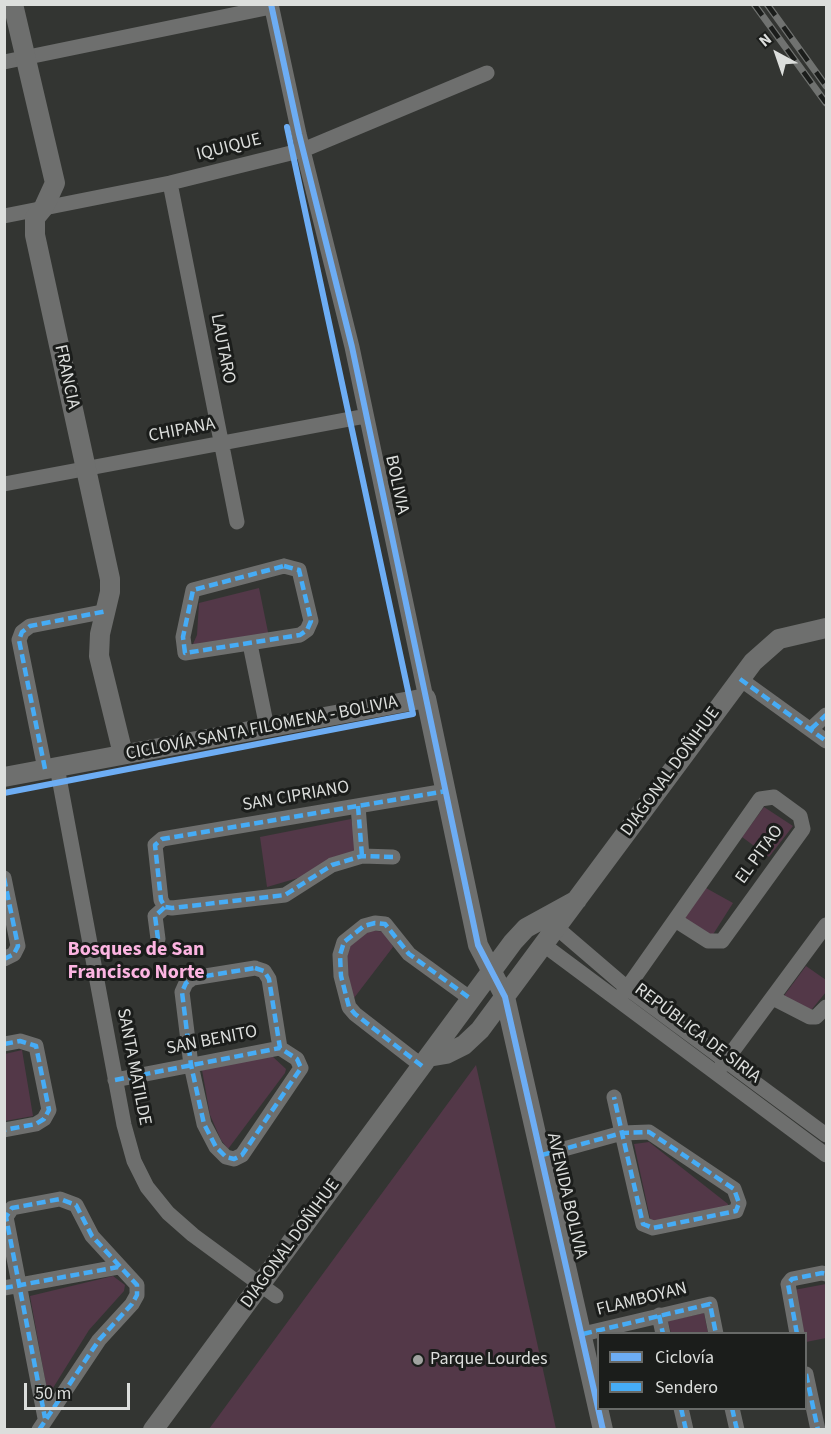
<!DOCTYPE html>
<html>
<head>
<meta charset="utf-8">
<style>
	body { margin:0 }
	#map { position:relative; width:831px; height:1434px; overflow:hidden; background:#333532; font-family:"Source Sans 3",sans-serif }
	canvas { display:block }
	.frame { position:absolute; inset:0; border:6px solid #dcdedc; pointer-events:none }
	.legend { position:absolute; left:597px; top:1332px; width:210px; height:78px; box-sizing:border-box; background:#1b1d1b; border:2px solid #686a68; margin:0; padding:8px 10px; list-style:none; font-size:18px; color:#dcdedc }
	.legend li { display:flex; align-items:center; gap:12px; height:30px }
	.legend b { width:30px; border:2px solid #686a68 }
	.north { position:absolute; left:747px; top:24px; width:60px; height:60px; -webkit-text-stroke:4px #1b1d1b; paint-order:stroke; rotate:320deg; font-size:16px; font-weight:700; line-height:24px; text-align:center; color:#dcdedc }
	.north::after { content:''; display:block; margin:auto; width:21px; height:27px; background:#dcdedc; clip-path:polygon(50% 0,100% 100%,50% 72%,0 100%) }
	.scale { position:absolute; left:24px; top:1383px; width:106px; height:27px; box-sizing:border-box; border:3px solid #dcdedc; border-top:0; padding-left:8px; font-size:18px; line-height:21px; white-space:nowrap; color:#dcdedc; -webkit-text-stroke:4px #1b1d1b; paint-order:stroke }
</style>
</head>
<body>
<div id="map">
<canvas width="831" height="1434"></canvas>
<div class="frame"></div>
<ul class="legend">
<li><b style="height:8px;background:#6dadf4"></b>Ciclovía</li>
<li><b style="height:8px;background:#46acf6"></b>Sendero</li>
</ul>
<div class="north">N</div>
<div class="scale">50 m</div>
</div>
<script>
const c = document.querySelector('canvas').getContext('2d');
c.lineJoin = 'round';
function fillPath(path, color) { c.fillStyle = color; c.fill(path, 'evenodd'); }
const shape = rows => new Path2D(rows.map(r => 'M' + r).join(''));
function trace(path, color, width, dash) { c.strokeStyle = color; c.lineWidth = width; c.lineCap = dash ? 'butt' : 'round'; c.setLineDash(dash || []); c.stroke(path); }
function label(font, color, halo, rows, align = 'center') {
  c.font = font + ' "Source Sans 3",sans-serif'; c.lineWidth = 6; c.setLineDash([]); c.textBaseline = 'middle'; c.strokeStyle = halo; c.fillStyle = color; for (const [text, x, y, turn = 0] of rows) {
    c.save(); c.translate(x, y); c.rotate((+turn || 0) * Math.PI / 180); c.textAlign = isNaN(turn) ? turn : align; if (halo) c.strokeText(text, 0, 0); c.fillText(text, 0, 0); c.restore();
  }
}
const green = shape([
	[259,588,269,637,189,653,197,635,199,603],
	[764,807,793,826,769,857,742,837],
	[351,819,358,851,298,878,267,887,260,837],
	[706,888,733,903,712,936,684,918],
	[367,930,386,932,393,947,354,998,347,977,346,944],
	[806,966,826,980,826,992,808,1014,783,997],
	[22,1050,33,1116,5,1121,5,1054],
	[272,1056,286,1069,285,1073,228,1149,221,1140,210,1115,202,1070],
	[476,1065,556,1429,209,1429],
	[649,1142,728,1204,728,1210,652,1227,634,1144],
	[113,1276,125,1285,124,1291,89,1330,48,1396,30,1296],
	[826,1284,826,1338,806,1342,794,1290],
	[704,1313,708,1333,671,1333,668,1321]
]);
const minor = shape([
	[271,4,299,134,352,347,426,698],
	[4,62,271,7],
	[170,183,237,522],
	[4,216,170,183,303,150,487,73],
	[4,484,366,416],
	[284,566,299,570,311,621,307,630,300,635,185,653,183,637,193,590,284,566],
	[250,644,267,728],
	[740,679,826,741],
	[811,729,826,715],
	[57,767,124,1125,134,1161,147,1187,168,1213,193,1235,276,1296],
	[45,769,19,640,22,632,30,626,107,611],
	[358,806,362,856],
	[393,857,362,856,332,865,285,895,172,908,165,907,161,900,155,845,162,839,446,791],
	[4,878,18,946,14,954,4,959],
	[557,928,627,988,826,1135],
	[158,939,155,916,165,907],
	[544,945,826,1155],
	[255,968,264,971,269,979,280,1048,297,1059,301,1068,242,1155,234,1159,226,1157,216,1147,204,1124,191,1065,182,992,186,983,193,978,255,968],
	[773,998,810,1017,816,1017,826,1007],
	[618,1000,627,988,760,799,774,797,800,816,803,829,722,941,708,941,675,920],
	[4,1044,20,1041,36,1046,49,1110,44,1119,36,1124,4,1130],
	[422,1066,355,1014,349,1007,341,976,340,955,344,942,364,926,375,923,385,924,409,954,471,999],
	[721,1067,826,925],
	[115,1080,280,1048],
	[542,1155,622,1133,649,1132,734,1189,739,1203,736,1211,653,1228,643,1224,622,1133,614,1097],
	[4,1288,118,1267],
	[659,1315,663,1334],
	[583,1334,710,1304,716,1334],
	[797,1334,788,1284,792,1279,822,1273,826,1274],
	[806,1374,818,1430],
	[681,1408,686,1430],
	[732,1408,737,1430],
	[39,1430,99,1340,132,1304,137,1295,137,1285,92,1236,76,1205,60,1199,12,1208,6,1217,45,1418]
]);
const tertiary = shape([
	[13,4,55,183,44,207,35,218,35,235,110,579,110,592,100,634,99,656,123,754],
	[4,777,426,698,478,945,505,997,603,1430],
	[428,1057,446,1054,464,1045,480,1030,753,662,779,639,826,628],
	[153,1430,513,942,526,928,577,900]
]);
const rail = shape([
	[754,4,826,103],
	[767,4,826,86]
]);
const quiet = shape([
	[284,566,299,570,311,621,307,630,300,635,185,653,183,637,193,590,284,566],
	[740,679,826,741],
	[811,729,826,715],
	[45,769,19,640,22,632,30,626,107,611],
	[358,806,362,856],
	[393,857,362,856,332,865,285,895,172,908,165,907,161,900,155,845,162,839,446,791],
	[4,878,18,946,14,954,4,959],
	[158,939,155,916,165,907],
	[255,968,264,971,269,979,280,1048,297,1059,301,1068,242,1155,234,1159,226,1157,216,1147,204,1124,191,1065,182,992,186,983,193,978,255,968],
	[4,1044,20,1041,36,1046,49,1110,44,1119,36,1124,4,1130],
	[422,1066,355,1014,349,1007,341,976,340,955,344,942,364,926,375,923,385,924,409,954,471,999],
	[115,1080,280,1048],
	[542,1155,622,1133,649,1132,734,1189,739,1203,736,1211,653,1228,643,1224,622,1133,614,1097],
	[4,1288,118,1267],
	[659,1315,663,1334],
	[583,1334,710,1304,716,1334],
	[797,1334,788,1284,792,1279,822,1273,826,1274],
	[806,1374,818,1430],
	[681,1408,686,1430],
	[732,1408,737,1430],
	[39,1430,99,1340,132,1304,137,1295,137,1285,92,1236,76,1205,60,1199,12,1208,6,1217,45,1418]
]);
const cycleway = shape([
	[271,4,299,134,352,347,478,945,505,997,603,1430],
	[4,793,413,714,287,127]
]);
const markers = [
	[418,1360,6,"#a1a3a0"]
];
const streetNames = [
	["IQUIQUE",229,148,-14],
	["LAUTARO",222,349,79],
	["FRANCIA",66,377,78],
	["CHIPANA",182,431,-11],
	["BOLIVIA",396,485,78],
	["CICLOVÍA SANTA FILOMENA - BOLIVIA",262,729,-11],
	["DIAGONAL DOÑIHUE",671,772,-54],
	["SAN CIPRIANO",296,797,-10],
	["EL PITAO",760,855,-54],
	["REPÚBLICA DE SIRIA",697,1034,37],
	["SAN BENITO",212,1041,-11],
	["SANTA MATILDE",133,1067,79],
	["AVENIDA BOLIVIA",566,1196,77],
	["DIAGONAL DOÑIHUE",291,1244,-54],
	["FLAMBOYAN",642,1300,-14]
];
const poiNames = [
	["Parque Lourdes",430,1360]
];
const neighbourhoodNames = [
	["Bosques de San",136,951],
	["Francisco Norte",136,974]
];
fillPath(green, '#533848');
trace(minor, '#6e6f6e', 15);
trace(tertiary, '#6e6f6e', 20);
trace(rail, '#707270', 7);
trace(rail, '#1b1d1b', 4.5, [14]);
trace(quiet, '#46acf6', 4.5, [9, 4.5]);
trace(cycleway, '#6dadf4', 6);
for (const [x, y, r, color] of markers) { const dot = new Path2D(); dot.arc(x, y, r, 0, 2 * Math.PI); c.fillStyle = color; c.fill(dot); trace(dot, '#1b1d1b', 2); }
label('18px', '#dcdedc', '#1b1d1b', streetNames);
label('18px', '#dcdedc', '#1b1d1b', poiNames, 'left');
label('bold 20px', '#fcb4e1', '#1b1d1b', neighbourhoodNames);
</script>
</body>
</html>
